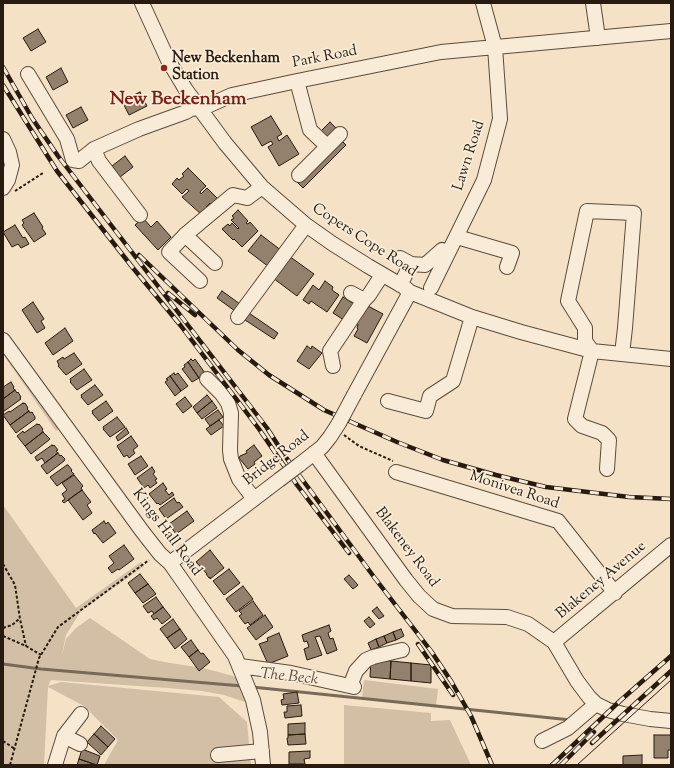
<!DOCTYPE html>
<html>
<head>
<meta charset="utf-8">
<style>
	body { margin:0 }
	#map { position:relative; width:674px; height:768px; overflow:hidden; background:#f5e1c5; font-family:"Sorts Mill Goudy",serif }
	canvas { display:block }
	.frame { position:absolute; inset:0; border:4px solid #281a0e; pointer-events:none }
</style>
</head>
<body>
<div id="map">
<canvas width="674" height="768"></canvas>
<div class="frame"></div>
</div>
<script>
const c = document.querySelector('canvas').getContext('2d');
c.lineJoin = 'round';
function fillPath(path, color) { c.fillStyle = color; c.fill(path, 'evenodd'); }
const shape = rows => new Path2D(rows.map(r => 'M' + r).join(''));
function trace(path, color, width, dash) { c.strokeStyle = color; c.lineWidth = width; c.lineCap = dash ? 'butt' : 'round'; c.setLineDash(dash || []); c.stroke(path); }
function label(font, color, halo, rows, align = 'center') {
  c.font = font + ' "Sorts Mill Goudy",serif'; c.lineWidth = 3.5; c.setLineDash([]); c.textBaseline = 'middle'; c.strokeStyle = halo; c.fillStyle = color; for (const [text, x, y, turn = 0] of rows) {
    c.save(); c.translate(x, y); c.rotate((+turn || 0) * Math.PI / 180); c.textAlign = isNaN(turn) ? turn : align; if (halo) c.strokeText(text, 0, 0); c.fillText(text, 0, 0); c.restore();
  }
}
const green = shape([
	[3,350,59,429,56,431,3,354],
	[3,505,76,608,141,562,144,566,81,611,66,635,61,659,66,639,76,628,90,618,150,659,170,663,203,668,233,676,247,685,245,702,224,695,202,691,167,688,51,680,48,686,61,682,219,697,247,722,251,765,104,765,118,740,84,706,48,687,44,765,3,765],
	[364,680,438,689,436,706,362,698],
	[344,705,431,713,431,721,450,720,471,765,344,765]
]);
const stream = shape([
	[3,664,41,669,242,686],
	[252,687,571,720]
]);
const building = shape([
	[38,29,46,42,31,51,23,38,38,29],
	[61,68,68,82,53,90,46,77,61,68],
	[140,92,147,106,129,115,122,101,140,92],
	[81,107,88,120,73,128,66,115,81,107],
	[271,116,282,134,277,137,279,141,287,135,299,154,279,166,268,147,273,144,271,141,262,146,251,127,271,116],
	[330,122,336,128,325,139,319,133,330,122],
	[340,139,346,145,303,188,297,182,340,139],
	[125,156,133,167,120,177,112,166,125,156],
	[188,168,206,186,200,192,201,194,207,188,218,199,212,205,210,203,206,207,208,209,202,215,182,197,189,191,187,189,182,194,172,184,177,178,179,180,184,176,182,174,188,168],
	[238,210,248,221,246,223,248,224,250,222,258,231,242,247,234,239,233,240,222,229,228,224,230,226,232,223,238,229,239,228,231,220,234,218,232,216,238,210],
	[34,213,43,227,42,228,46,234,34,242,22,225,24,223,22,220,34,213],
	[143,218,151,227,157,221,171,237,158,250,135,225,143,218],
	[15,225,23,238,25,237,29,244,21,248,18,244,12,247,3,232,15,225],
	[261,235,282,251,269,267,248,251,261,235],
	[289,256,314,274,297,296,273,278,289,256],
	[325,281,333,287,332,290,339,295,327,312,311,301,309,304,303,300,313,285,319,290,325,281],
	[222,291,240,304,235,311,217,298,222,291],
	[343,297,357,306,347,322,333,313,343,297],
	[33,302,44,319,41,321,45,328,37,333,22,310,33,302],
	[364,305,368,308,368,306,383,314,367,343,354,336,358,329,357,328,358,324,354,322,364,305],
	[246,311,278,333,274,339,242,318,246,311],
	[65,328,73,341,53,355,45,343,65,328],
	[307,346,311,349,312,346,322,353,309,369,297,361,307,346],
	[74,353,82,364,66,375,58,366,59,365,57,361,63,357,64,359,74,353],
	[191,359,193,361,195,359,205,373,199,378,188,362,191,359],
	[188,362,199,378,192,382,182,369,185,367,184,365,188,362],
	[84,369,92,380,77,390,70,382,71,381,70,379,84,369],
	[174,373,175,375,178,373,188,386,181,391,170,376,174,373],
	[170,376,181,391,175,396,165,382,168,380,166,379,170,376],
	[11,382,14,387,13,388,15,390,3,399,3,387,11,382],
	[95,385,103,395,88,405,81,397,82,397,81,395,95,385],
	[15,390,17,393,18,392,21,397,20,398,21,399,3,412,3,399,15,390],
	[207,395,212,401,197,413,193,407,207,395],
	[185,397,192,406,183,413,176,404,185,397],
	[106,401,113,411,99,421,92,413,93,413,92,411,106,401],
	[212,401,217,408,202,419,197,413,212,401],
	[23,403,23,404,25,403,28,408,27,409,29,411,10,425,3,415,9,411,10,412,23,403],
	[218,410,223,417,210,426,205,419,218,410],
	[29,411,30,413,32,412,35,417,35,419,16,433,10,425,29,411],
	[117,417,125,427,110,437,103,429,104,429,103,427,117,417],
	[219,420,224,426,211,435,206,429,219,420],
	[37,424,38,425,39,424,43,429,42,430,43,432,25,446,17,436,23,431,24,433,37,424],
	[126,428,129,433,118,441,116,437,126,428],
	[43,432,50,439,49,440,31,454,25,446,43,432],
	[131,436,138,446,133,450,135,453,129,458,127,455,124,457,117,446,131,436],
	[52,445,53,446,54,445,58,450,56,451,58,453,45,463,42,458,37,461,35,457,52,445],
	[254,445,262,456,254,462,255,464,248,469,239,458,240,456,247,453,246,451,254,445],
	[58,453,60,456,61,455,65,459,64,461,47,474,41,466,58,453],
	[141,456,148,466,135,475,128,464,141,456],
	[67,465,68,465,72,470,71,471,74,474,57,486,50,477,67,465],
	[152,467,155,472,153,474,157,479,155,480,157,483,150,488,148,485,144,488,137,478,152,467],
	[74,475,83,486,81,488,82,490,64,503,62,501,65,499,62,494,67,490,62,483,74,475],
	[163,483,167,489,165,490,169,495,172,492,174,495,160,505,158,503,157,504,149,494,163,483],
	[82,490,91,502,87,505,92,513,83,520,68,500,82,490],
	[174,498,177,503,179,502,183,507,166,519,159,509,174,498],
	[187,511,194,521,176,534,169,524,187,511],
	[104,521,106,524,108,522,116,533,103,543,95,533,94,534,92,530,104,521],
	[124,545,134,559,119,570,118,569,112,573,108,568,114,563,109,556,124,545],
	[210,550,224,568,210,579,210,577,209,578,206,574,207,574,196,562,210,550],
	[229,569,240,583,224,595,213,581,229,569],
	[140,574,148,584,135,593,128,583,140,574],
	[349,575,358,585,353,589,344,579,349,575],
	[148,584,156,594,143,603,135,593,148,584],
	[243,586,253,599,236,612,226,599,243,586],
	[156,597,163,607,154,614,152,611,148,613,143,606,156,597],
	[253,601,263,615,250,625,248,622,245,624,239,616,242,614,239,611,253,601],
	[163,607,171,617,162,624,157,618,154,620,151,616,163,607],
	[377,607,384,616,379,619,372,611,377,607],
	[265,615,273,627,256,640,247,628,265,615],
	[369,617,375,624,370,628,364,621,369,617],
	[173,619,180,629,167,638,160,629,173,619],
	[329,625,331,631,328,633,330,639,333,638,337,650,327,654,320,636,315,637,322,655,307,660,304,649,309,647,307,641,304,642,302,635,329,625],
	[180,629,187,639,175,649,167,638,180,629],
	[401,629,404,636,396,640,393,632,401,629],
	[393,632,396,640,387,643,384,636,393,632],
	[279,633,288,656,268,664,259,644,268,641,267,638,279,633],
	[384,636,387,643,379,647,376,639,384,636],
	[376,639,379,647,371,650,368,643,376,639],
	[191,640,198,650,189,657,181,647,191,640],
	[198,650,201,654,203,653,210,662,199,671,189,657,198,650],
	[371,659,391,661,390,679,370,677,371,659],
	[391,661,411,663,411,681,390,679,391,661],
	[411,663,431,665,431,683,411,681,411,663],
	[297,692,299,703,282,705,281,700,284,699,283,694,297,692],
	[301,705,302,716,285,718,284,712,287,712,287,706,301,705],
	[305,723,305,734,288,735,288,724,305,723],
	[101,726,115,739,108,747,94,734,101,726],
	[94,734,108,747,101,755,87,742,94,734],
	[305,734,306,744,288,745,287,738,288,738,288,735,305,734],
	[654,735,671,735,671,750,668,750,668,758,654,758,654,735],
	[82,749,100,756,97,765,79,759,82,749],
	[310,751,310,758,304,759,305,764,289,764,289,752,310,751],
	[642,755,642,765,623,765,623,756,642,755],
	[79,759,96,765,77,765,79,759]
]);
const path = shape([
	[15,191,43,173],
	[344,435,359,446,393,461],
	[3,564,15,585,20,619,26,646],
	[3,628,12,625,19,619],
	[3,636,26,646,41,655],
	[3,741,15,749],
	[10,765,39,658,58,627,149,560]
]);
const minor = shape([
	[142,3,168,60,186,90,225,143,262,187,306,225,333,244,368,266,404,287,410,292,472,317,521,332,592,351,671,359],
	[593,3,598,38],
	[28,74,67,139,73,160,79,161,94,149,139,129,186,112,191,109,205,107,232,95,297,81,441,52,671,31],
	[297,81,310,130,327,146],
	[3,139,9,152,12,165,8,180,3,188],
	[94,149,99,161,140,215],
	[299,175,340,134],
	[185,235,215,263],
	[457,237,512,253,507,267],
	[411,264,425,265,442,250,448,253],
	[200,281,169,252,185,235,233,195,247,198,262,187],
	[400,285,411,264,400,258],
	[431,288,484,180,500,119,495,47,483,3],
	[351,293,364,300,369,295,382,275],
	[238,317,306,225],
	[3,340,142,531,160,554,170,563,235,656,253,700,260,732,263,765],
	[333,366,330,351,364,300],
	[207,379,222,394,228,403,231,413,230,450,231,459,239,479,254,499],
	[354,395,410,292],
	[388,401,426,411,430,396,453,381,472,317],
	[314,453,406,580,419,596,433,609,452,616,507,617,528,624,554,642,577,681,589,697,596,704,608,710,623,714,650,719,671,721],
	[299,465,322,447,330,437,339,423],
	[607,469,609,440,602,433,582,426,575,419,592,351,585,341,585,328,568,301,587,211,634,213,625,328,622,354],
	[396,472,558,521,615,593],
	[170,563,279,480],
	[554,642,671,545],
	[240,666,291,673,354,687],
	[350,686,356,671,366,660,373,657,402,650],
	[64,736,80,744],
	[542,741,568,728,596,704],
	[218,755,262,751],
	[55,765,64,736,81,714]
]);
const tram = shape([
	[577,765,671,680]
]);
const rail = shape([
	[3,67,32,118,58,156,267,428,285,456,374,577,431,651,451,681,471,716,492,765],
	[3,85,57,171,133,268,181,326,259,429,297,485,349,553],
	[139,255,238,350,269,375,324,410,397,442,443,460,496,475,546,487,629,497,671,499],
	[168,293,195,315],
	[418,644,453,695],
	[592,743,671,671],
	[552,765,621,700,671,656],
	[561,765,594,732]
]);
const minorBridge = shape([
	[339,423,354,395],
	[279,480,299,465]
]);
const markers = [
	[164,68,4,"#8f2418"]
];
const streetNames = [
	["Park Road",325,58,-11],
	["Lawn Road",470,156,-72],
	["Copers Cope Road",364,241,33],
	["Bridge Road",277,459,-38],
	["Monivea Road",514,491,18],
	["Kings Hall Road",166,533,53],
	["Blakeney Road",406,548,53],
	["Blakeney Avenue",602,581,-40]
];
const poiNames = [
	["New Beckenham",172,59],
	["Station",172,76]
];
const waterNames = [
	["The Beck",289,678,6]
];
const districtNames = [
	["New Beckenham",178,101]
];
fillPath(green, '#d2bfa6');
trace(stream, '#796957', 3);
fillPath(building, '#93816d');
trace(building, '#281a0e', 1);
trace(minor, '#5b4c3c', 16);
trace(path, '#281a0e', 2, [3, 2]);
trace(minor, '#f8ecd9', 14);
trace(tram, '#281a0e', 1);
trace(rail, '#281a0e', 4.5);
trace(rail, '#f8ecd9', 3, [9]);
trace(minorBridge, '#5b4c3c', 16, []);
trace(minorBridge, '#f8ecd9', 14);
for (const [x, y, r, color] of markers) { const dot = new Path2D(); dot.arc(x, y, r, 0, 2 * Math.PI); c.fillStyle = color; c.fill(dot); trace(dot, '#f8ecd9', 1.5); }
label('15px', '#281a0e', '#f8ecd9', streetNames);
label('bold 15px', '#281a0e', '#f8ecd9', poiNames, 'left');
label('italic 16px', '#5e4e3e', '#f8ecd9', waterNames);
label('bold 19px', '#7a1f14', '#f8ecd9', districtNames);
</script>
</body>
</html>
